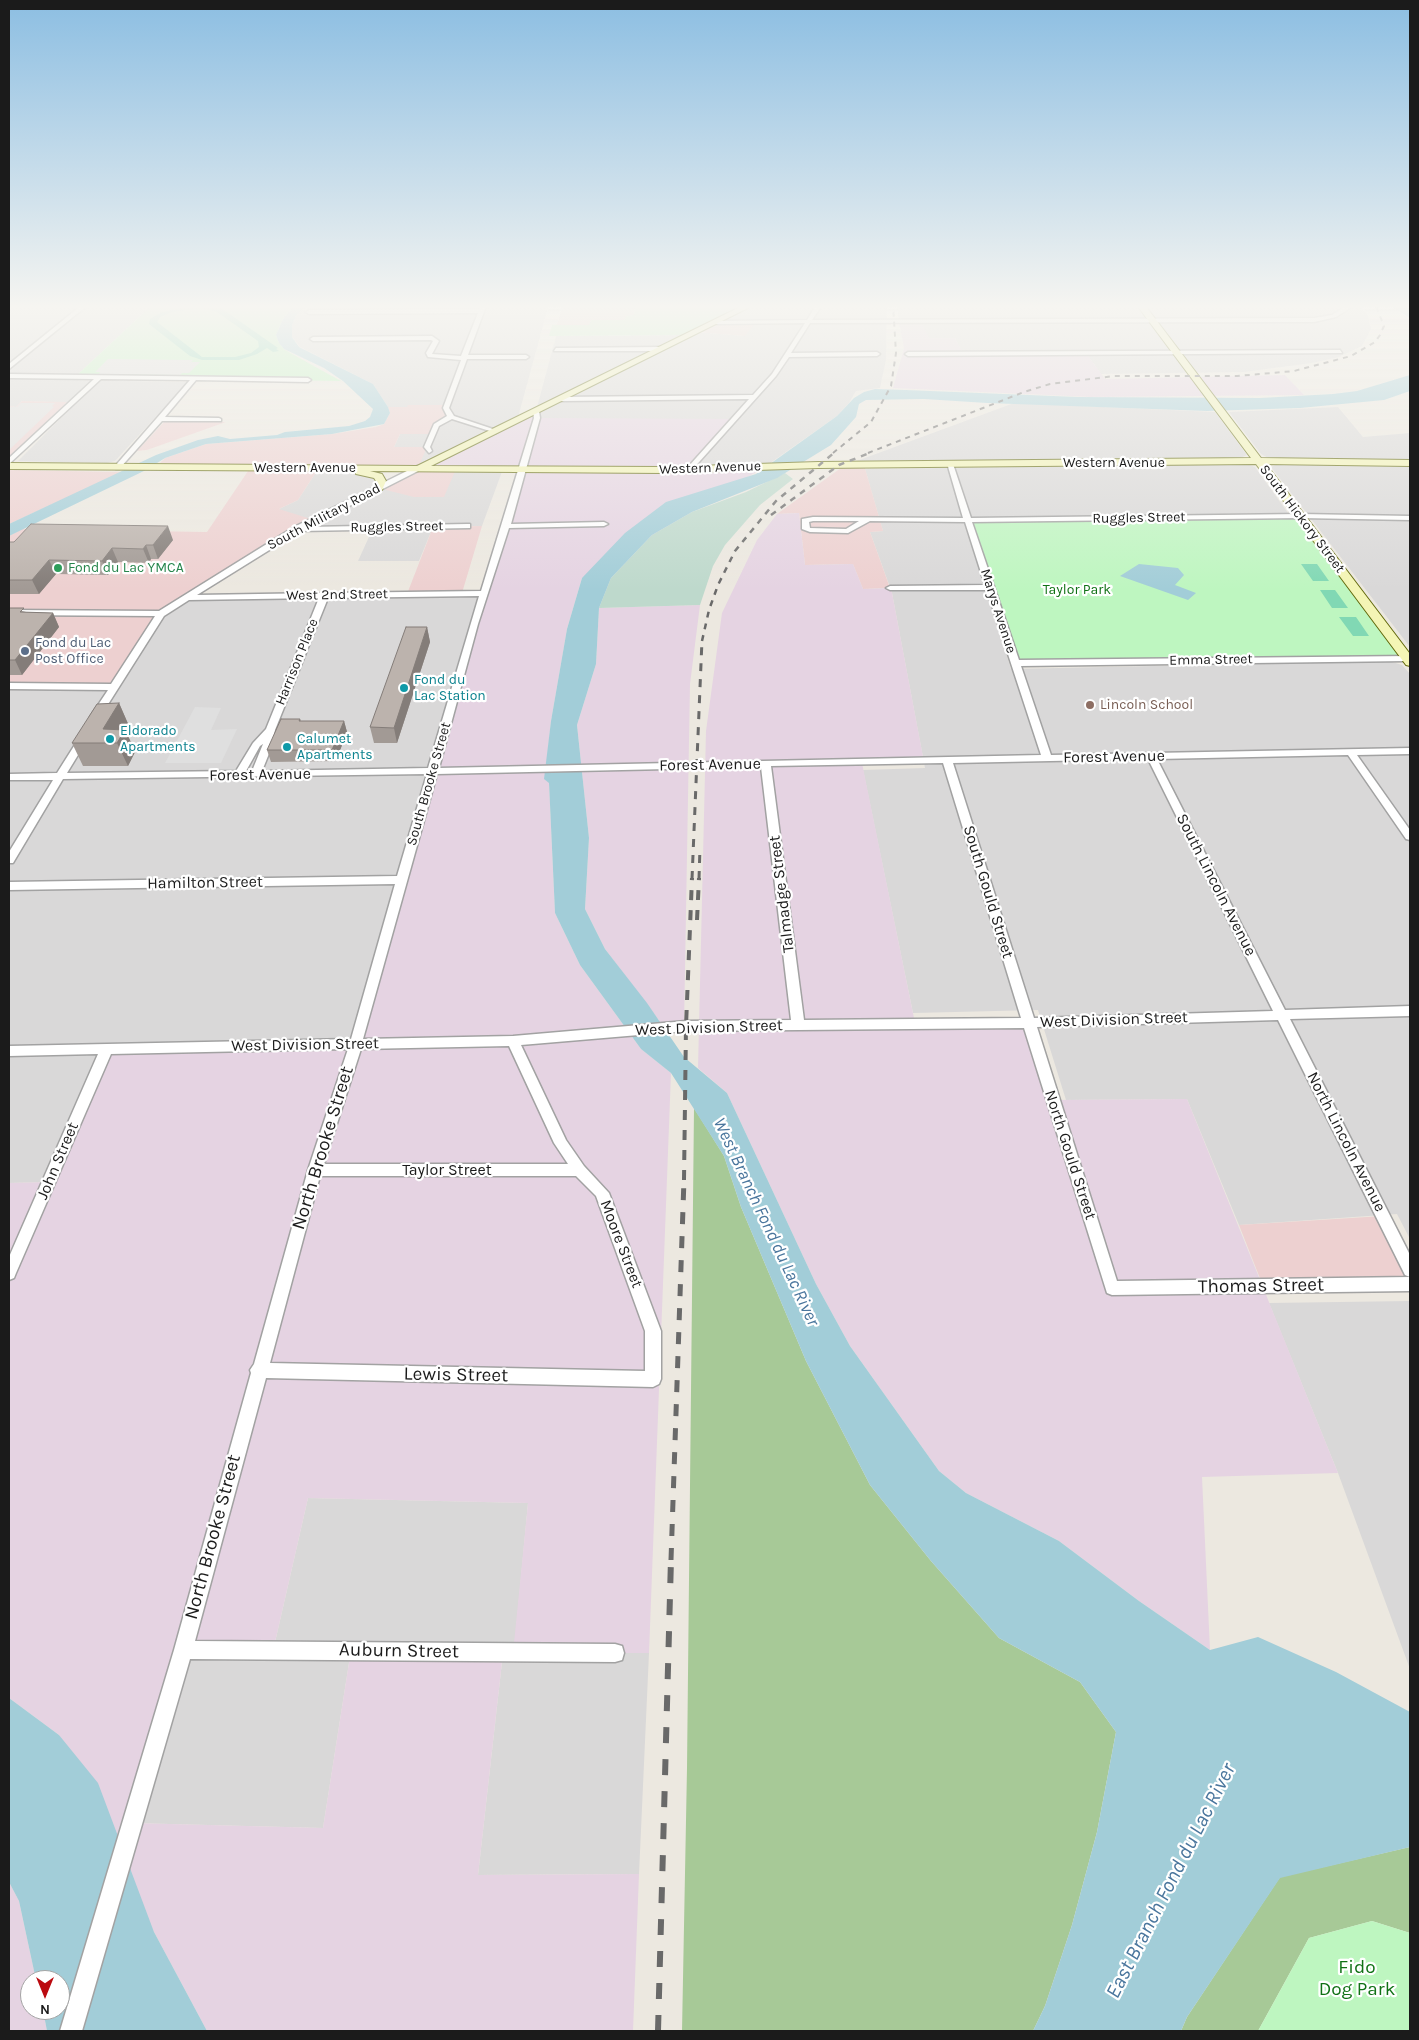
<!DOCTYPE html>
<html>
<head>
<meta charset="utf-8">
<style>
	body { margin:0 }
	#map { position:relative; width:1419px; height:2040px; overflow:hidden; background:#ece8e0; font-family:Karla,sans-serif }
	canvas { display:block }
	.frame { position:absolute; inset:0; border:10px solid #1b1b1b; pointer-events:none }
	.north { position:absolute; left:20px; top:1970px; width:50px; height:50px; box-sizing:border-box; background:#fff; border:1px solid #a4a4a4; border-radius:50%; rotate:180deg; font-size:14px; font-weight:700; line-height:20px; text-align:center; color:#1b1b1b }
	.north::after { content:''; display:block; margin:auto; width:18px; height:22px; background:#bb0a10; clip-path:polygon(50% 0,100% 100%,50% 72%,0 100%) }
</style>
</head>
<body>
<div id="map">
<canvas width="1419" height="2040"></canvas>
<div class="frame"></div>
<div class="north">N</div>
</div>
<script>
const c = document.querySelector('canvas').getContext('2d');
c.lineJoin = 'round';
function fillPath(path, color) { c.fillStyle = color; c.fill(path, 'evenodd'); }
const shape = rows => new Path2D(rows.map(r => 'M' + r).join(''));
function trace(path, color, width, dash) { c.strokeStyle = color; c.lineWidth = width; c.lineCap = dash ? 'butt' : 'round'; c.setLineDash(dash || []); c.stroke(path); }
function label(font, color, halo, rows, align = 'center') {
  c.font = font + ' Karla,sans-serif'; c.lineWidth = 4.5; c.setLineDash([]); c.textBaseline = 'middle'; c.strokeStyle = halo; c.fillStyle = color; for (const [text, x, y, turn = 0] of rows) {
    c.save(); c.translate(x, y); c.rotate((+turn || 0) * Math.PI / 180); c.textAlign = isNaN(turn) ? turn : align; if (halo) c.strokeText(text, 0, 0); c.fillText(text, 0, 0); c.restore();
  }
}
const residential = shape([
	[9,304,153,304,72,380,188,382,115,461,107,463,18,461,76,403,22,401,16,407,9,406],
	[307,304,549,304,517,421,417,468,426,447,394,447,400,434,407,407,388,407,373,384,300,347,292,337,292,325,296,316],
	[752,304,887,304,886,360,880,388,856,391,849,403,837,416,766,466,691,469,537,418,536,411,556,336,691,335,696,332,745,336,716,322],
	[897,304,1359,304,1368,316,1371,329,1362,346,1339,357,1312,363,1244,372,1101,374,1086,353,962,353,955,338,929,338,899,322],
	[1014,403,1215,412,1247,455,1240,458,854,462],
	[1338,407,1363,437,1410,433,1410,460,1268,458,1261,454,1229,412],
	[1247,464,1255,467,1288,513,963,518,1011,669,1389,661,1402,665,1410,674,1410,1239,1397,1214,1239,1225,1187,1099,1066,1100,1038,1010,913,1013,863,770,925,768,892,593,870,532,883,531,865,469],
	[1278,464,1410,466,1410,647,1271,467],
	[318,469,374,475,378,488,456,469,503,469,482,526,433,527,419,561,358,561,373,528,297,529,279,509,298,500],
	[485,593,356,1043,49,1182,9,1183,9,686,114,687,161,614,189,598],
	[1410,1301,1410,1669,1338,1473,1269,1303],
	[308,1498,528,1503,514,1652,649,1653,639,1874,478,1875,503,1653,351,1650,323,1828,131,1823,183,1650,273,1651]
]);
const commercial = shape([
	[563,304,635,304,634,315,625,320,591,320,590,325,557,325],
	[716,322,756,322,745,336,696,332],
	[22,401,67,402,9,458,9,406,16,407],
	[408,405,446,405,451,417,440,421,432,434,400,434,394,447,427,447,418,468,456,469,444,497,414,497,378,488,416,469,318,469,298,500,279,509,314,520,161,614,114,687,9,686,9,536,22,529,207,532,250,468,156,467,165,458,206,444,332,434,376,427,384,424,390,413,388,407,407,407],
	[165,421,167,421,226,422,147,450,137,451],
	[845,465,864,465,883,531,870,532,890,588,863,589,853,564,805,565,799,513,777,514],
	[9,470,123,472,9,524],
	[482,526,462,593,407,594,433,527],
	[1383,1216,1410,1270,1410,1284,1263,1286,1239,1225]
]);
const industrial = shape([
	[899,322,921,322,929,338,955,338,963,353,1086,353,1105,379,1285,375,1304,395,1091,397,893,388,904,348],
	[536,411,537,418,735,419,692,469,766,466,582,578,567,629,551,721,545,779,549,782,555,913,580,965,641,1049,671,1073,649,1653,513,1653,528,1503,308,1498,273,1651,183,1650,132,1823,323,1828,351,1650,503,1653,478,1875,639,1874,633,2031,207,2031,154,1932,59,1735,9,1698,9,1183,49,1182,107,1048,356,1043,521,470,417,468],
	[799,513,805,565,853,564,863,589,890,588,892,593,924,762,862,763,915,1023,1028,1023,1053,1100,1187,1099,1338,1473,1202,1477,1210,1650,1139,1601,1059,1541,966,1493,939,1471,850,1346,816,1284,727,1093,698,1068,706,731,722,613,757,540,777,514],
	[700,605,690,684,684,1026,664,1027,605,949,585,909,589,838,577,725,596,664,599,608],
	[9,1882,19,1901,36,1980,30,1980,30,2010,43,2010,47,2031,9,2031]
]);
const forest = shape([
	[694,1108,724,1156,741,1207,806,1361,870,1485,931,1561,999,1638,1080,1682,1116,1732,1097,1832,1072,1925,1045,2006,1033,2031,682,2031,687,1768],
	[1410,1847,1410,1933,1372,1921,1309,1938,1258,2031,1181,2031,1187,2017,1280,1877]
]);
const wetland = shape([
	[785,473,793,479,760,505,725,545,713,566,700,605,599,608,611,578,652,535,692,512,746,492]
]);
const park = shape([
	[153,304,296,304,283,319,276,335,279,343,285,350,341,381,75,377],
	[635,304,752,304,691,335,549,336,552,325,589,325,591,320,625,320,626,316,634,315],
	[1301,516,1407,658,1015,663,969,520],
	[1372,1921,1410,1933,1410,2031,1258,2031,1309,1938]
]);
const pitch = shape([
	[195,306,218,306,278,348,276,349,279,351,273,352,267,348,257,354,239,360,202,360,190,356,149,324,150,319,162,312],
	[202,308,217,312,258,341,259,347,251,353,235,357,202,357,157,322,160,317,172,312],
	[1301,564,1317,564,1329,581,1313,581],
	[1320,590,1335,590,1348,608,1332,608],
	[1339,617,1356,617,1369,636,1353,636]
]);
const parking = shape([
	[108,359,193,360,191,362,200,362,189,373,182,373,180,375,99,374,100,372,95,372],
	[21,403,55,403,52,406,54,407,9,450,9,407,17,407],
	[195,707,221,708,211,730,237,729,221,763,165,763]
]);
const water = shape([
	[296,304,307,304,296,316,292,325,292,337,299,347,373,384,388,407,390,413,384,424,332,434,206,444,165,458,146,470,9,536,9,524,156,455,198,440,218,436,230,439,277,435,285,432,349,426,365,421,370,417,373,409,343,381,324,368,284,349,279,343,276,335,283,319],
	[1410,375,1410,391,1384,400,1300,408,1207,411,987,403,924,399,866,400,859,404,856,417,831,445,777,478,692,512,652,535,611,578,599,608,596,664,577,725,589,838,585,909,605,949,647,1003,684,1057,727,1093,816,1284,850,1346,939,1471,966,1493,1059,1541,1139,1601,1210,1650,1258,1637,1336,1672,1410,1712,1410,1847,1280,1878,1187,2017,1181,2031,1033,2031,1045,2006,1072,1925,1097,1832,1116,1732,1080,1682,999,1638,931,1561,870,1485,806,1361,741,1207,724,1156,671,1073,641,1049,580,965,555,913,549,783,544,779,551,721,567,629,582,578,625,533,666,502,756,474,837,416,854,398,864,392,875,389,906,390,1078,397,1260,398,1333,394,1357,391],
	[1139,564,1178,568,1184,575,1175,585,1196,593,1188,600,1120,576],
	[9,1698,59,1735,98,1783,154,1932,207,2031,47,2031,43,2010,60,2010,60,1980,36,1980,19,1901,9,1882]
]);
const river = shape([
	[1388,304,1402,304,1410,310,1410,318,1388,304]
]);
const street = shape([
	[83,304,89,304,9,369,9,364,83,304],
	[817,304,823,304,812,320,1314,318,1332,315,1349,304,1356,304,1336,317,1314,322,810,323,791,353,877,352,880,354,877,356,789,357,776,376,691,471,688,471,688,467,749,399,561,401,558,399,561,397,753,395,772,374,805,323,716,324,714,321,807,320,817,304],
	[481,305,486,306,468,355,526,355,529,357,526,359,467,359,449,408,454,416,499,431,496,433,452,419,439,426,430,447,432,451,429,453,424,447,434,424,447,416,443,408,461,360,428,357,426,353,433,341,431,340,313,341,310,339,313,337,432,336,439,341,432,354,461,356,478,313,309,314,306,312,309,310,479,309,481,305],
	[556,348,659,347,662,349,659,351,554,351,556,348],
	[1340,350,1342,353,908,356,905,354,908,352,1340,350],
	[9,374,308,378,311,380,308,382,196,380,165,417,219,418,221,419,221,421,162,421,119,469,116,469,116,465,190,380,101,379,9,464,9,458,94,379,9,378,9,374],
	[536,409,539,411,540,418,511,524,604,522,608,524,604,526,509,528,478,624,439,768,1041,755,987,590,890,590,886,588,890,586,985,585,965,522,870,521,848,533,810,532,802,529,802,519,813,517,963,518,947,463,953,464,971,518,1301,514,1410,516,1410,520,1301,518,972,522,1019,660,1410,656,1410,660,1407,661,1021,666,1051,755,1410,748,1410,754,1357,755,1410,830,1410,840,1406,839,1348,755,1157,759,1285,1010,1410,1006,1410,1016,1290,1019,1410,1255,1410,1277,1405,1275,1278,1020,1037,1027,1117,1281,1410,1277,1410,1291,1112,1295,1107,1293,1024,1028,686,1031,521,1045,566,1140,584,1166,609,1193,661,1331,661,1379,659,1384,653,1387,266,1378,195,1641,615,1644,622,1646,624,1653,622,1660,615,1662,190,1659,82,2031,60,2031,174,1650,251,1373,250,1370,254,1364,308,1170,348,1049,111,1054,16,1273,14,1278,9,1280,9,1257,98,1054,9,1056,9,1046,351,1039,395,884,9,890,9,882,397,876,427,774,63,779,13,863,9,863,9,852,53,780,9,780,9,774,57,773,81,735,84,734,89,737,67,773,236,771,253,743,266,729,319,598,189,600,164,616,100,717,95,720,90,717,108,690,9,689,9,683,111,684,155,616,9,615,9,610,159,611,294,527,417,466,421,468,420,470,308,527,467,524,470,524,470,528,300,531,197,595,321,593,325,591,329,593,481,591,534,418,533,411,536,409],
	[813,521,859,521,846,529,810,528,809,522,813,521],
	[479,596,428,768,262,771,272,746,275,730,328,598,479,596],
	[263,744,252,771,246,771,260,746,263,744],
	[1148,759,1273,1011,1034,1018,953,763,1148,759],
	[943,763,1021,1018,804,1020,771,766,943,763],
	[761,767,791,1020,686,1021,513,1036,363,1039,437,774,761,767],
	[509,1046,554,1143,568,1164,324,1164,361,1049,509,1046],
	[320,1176,576,1176,596,1196,645,1331,645,1371,270,1363,320,1176]
]);
const secondary = shape([
	[746,304,756,304,431,466,664,467,818,462,1251,458,1136,304,1144,304,1261,458,1410,460,1410,466,1266,464,1410,654,1410,666,1406,665,1256,464,818,468,664,473,370,471,382,474,386,481,382,490,378,491,373,488,376,481,374,478,356,474,356,471,9,469,9,463,417,466,746,304]
]);
const railFar5 = shape([
	[833,453,871,422,891,386,896,353,893,304],
	[868,453,1024,392,1050,384,1114,376,1237,376,1294,371,1351,356,1375,342,1380,335,1384,326,1375,304]
]);
const railFar4 = shape([
	[771,515,839,465,872,452],
	[702,641,709,610,718,585,735,551,776,501,835,452]
]);
const railFar3 = shape([
	[692,879,702,640],
	[699,879,700,847]
]);
const railFar2 = shape([
	[697,920,699,878],
	[684,1180,686,1026,692,878]
]);
const railFar1 = shape([
	[671,1560,684,1179]
]);
const rail = shape([
	[658,2031,671,1559]
]);
const wall = shape([
	[173,540,158,559,151,559,149,563,118,562,108,575,56,574,39,594,9,594,9,542],
	[9,608,26,612,53,613,59,627,22,675,9,675],
	[427,627,430,642,397,743,374,743,370,727],
	[119,703,129,726,126,731,135,752,128,766,83,766,72,743],
	[300,719,301,721,344,721,347,732,336,761,271,762,267,750]
]);
const shadedWall = shape([
	[168,526,173,540,158,559,153,545],
	[146,545,151,559,149,563,143,549],
	[112,548,118,562,108,575,102,561],
	[49,560,56,574,39,594,32,580],
	[53,613,59,627,22,675,15,660],
	[427,627,430,642,397,743,394,728],
	[119,703,129,726,126,731,135,752,128,766,117,743,103,729],
	[344,721,347,732,336,761,332,750]
]);
const building = shape([
	[31,524,168,526,153,545,146,545,143,549,112,548,102,561,49,560,32,580,9,580,9,542,14,542,31,524],
	[9,608,24,608,20,612,53,613,15,660,9,660,9,608],
	[406,627,427,627,394,728,370,727,406,627],
	[119,703,103,729,125,730,117,743,72,743,97,704,119,703],
	[281,719,300,719,299,721,344,721,332,750,267,750,281,719]
]);
const markers = [
	[58,568,5,"#2e9e5b"],
	[25,651,5,"#5c6f8a"],
	[404,688,5,"#0f9aa8"],
	[1090,705,5,"#8d6e63"],
	[110,739,5,"#0f9aa8"],
	[287,747,5,"#0f9aa8"]
];
const farStreetnames = [
	["Western Avenue",1114,463],
	["Western Avenue",305,468],
	["Western Avenue",710,468,-2],
	["South Military Road",324,517,-28],
	["Ruggles Street",1139,518,-1],
	["South Hickory Street",1302,519,53],
	["Ruggles Street",397,527,-1],
	["West 2nd Street",337,595,-1],
	["Marys Avenue",998,611,72],
	["Emma Street",1211,660,-1],
	["Harrison Place",297,662,-68],
	["South Brooke Street",429,784,-74]
];
const farLeisurenames = [
	["Fond du Lac YMCA",68,568]
];
const farParknames = [
	["Taylor Park",1077,590]
];
const farServicenames = [
	["Fond du Lac",35,643],
	["Post Office",35,659]
];
const farCulturenames = [
	["Fond du",414,680],
	["Lac Station",414,696],
	["Eldorado",120,731],
	["Apartments",120,747],
	["Calumet",297,739],
	["Apartments",297,755]
];
const farEducationnames = [
	["Lincoln School",1100,705]
];
const streetNames = [
	["Forest Avenue",1114,757,-1],
	["Forest Avenue",710,765,-1],
	["Forest Avenue",260,775,-1],
	["Hamilton Street",205,883,-1],
	["South Lincoln Avenue",1216,885,63],
	["South Gould Street",988,892,73],
	["Talmadge Street",782,894,-97],
	["West Division Street",1114,1020,-2],
	["West Division Street",709,1028,-2],
	["West Division Street",305,1045,-1],
	["North Lincoln Avenue",1346,1142,63],
	["North Gould Street",1070,1155,72],
	["John Street",58,1161,-67],
	["Taylor Street",447,1170],
	["Moore Street",621,1244,69]
];
const waterNames = [
	["West Branch Fond du Lac River",766,1222,65]
];
const nearStreetnames = [
	["North Brooke Street",323,1148,-73],
	["Thomas Street",1261,1286,-1],
	["Lewis Street",456,1375,1],
	["North Brooke Street",213,1537,-75],
	["Auburn Street",399,1651,1]
];
const nearParknames = [
	["Fido",1357,1968],
	["Dog Park",1357,1990]
];
const nearWaternames = [
	["East Branch Fond du Lac River",1171,1881,-63]
];
fillPath(residential, '#d9d8d8');
fillPath(commercial, '#edd0d0');
fillPath(industrial, '#e5d3e2');
fillPath(forest, '#a7c997');
fillPath(wetland, '#bed9cc');
fillPath(park, '#bef6c0');
fillPath(pitch, '#81d8b4');
fillPath(parking, '#dfdfdf');
fillPath(water, '#a2cdd8');
fillPath(river, '#a2cdd8');
trace(street, '#a2a2a2', 3);
trace(secondary, '#62690a', 2);
fillPath(street, '#fff');
fillPath(secondary, '#f4f5b5');
trace(railFar5, '#696969', 2, [5, 5]);
trace(railFar4, '#696969', 2.5, [6, 6]);
trace(railFar3, '#696969', 3, [8, 8]);
trace(railFar2, '#696969', 4, [10, 10]);
trace(railFar1, '#696969', 5, [12, 12]);
trace(rail, '#696969', 6, [16, 16]);
fillPath(wall, '#a29a95');
fillPath(shadedWall, '#847d79');
fillPath(building, '#bcb3ad');
trace(building, '#847d79', 1);
const sky = c.createLinearGradient(0, 0, 0, 590);
sky.addColorStop(0, '#8cbee2');
sky.addColorStop(0.52, '#f6f5f1');
sky.addColorStop(1, '#f6f5f100');
c.fillStyle = sky;
c.fillRect(0, 0, 1419, 590);
for (const [x, y, r, color] of markers) { const dot = new Path2D(); dot.arc(x, y, r, 0, 2 * Math.PI); c.fillStyle = color; c.fill(dot); trace(dot, '#fff', 2); }
label('14px', '#1b1b1b', '#fff', farStreetnames);
label('14px', '#27864d', '#fff', farLeisurenames, 'left');
label('14px', '#107115', '#fff', farParknames);
label('14px', '#4e5e75', '#fff', farServicenames, 'left');
label('14px', '#0d838f', '#fff', farCulturenames, 'left');
label('14px', '#785e54', '#fff', farEducationnames, 'left');
label('16px', '#1b1b1b', '#fff', streetNames);
label('italic 18px', '#4a769d', '#fff', waterNames);
label('19px', '#1b1b1b', '#fff', nearStreetnames);
label('19px', '#107115', '#fff', nearParknames);
label('italic 21px', '#4a769d', '#fff', nearWaternames);
</script>
</body>
</html>
